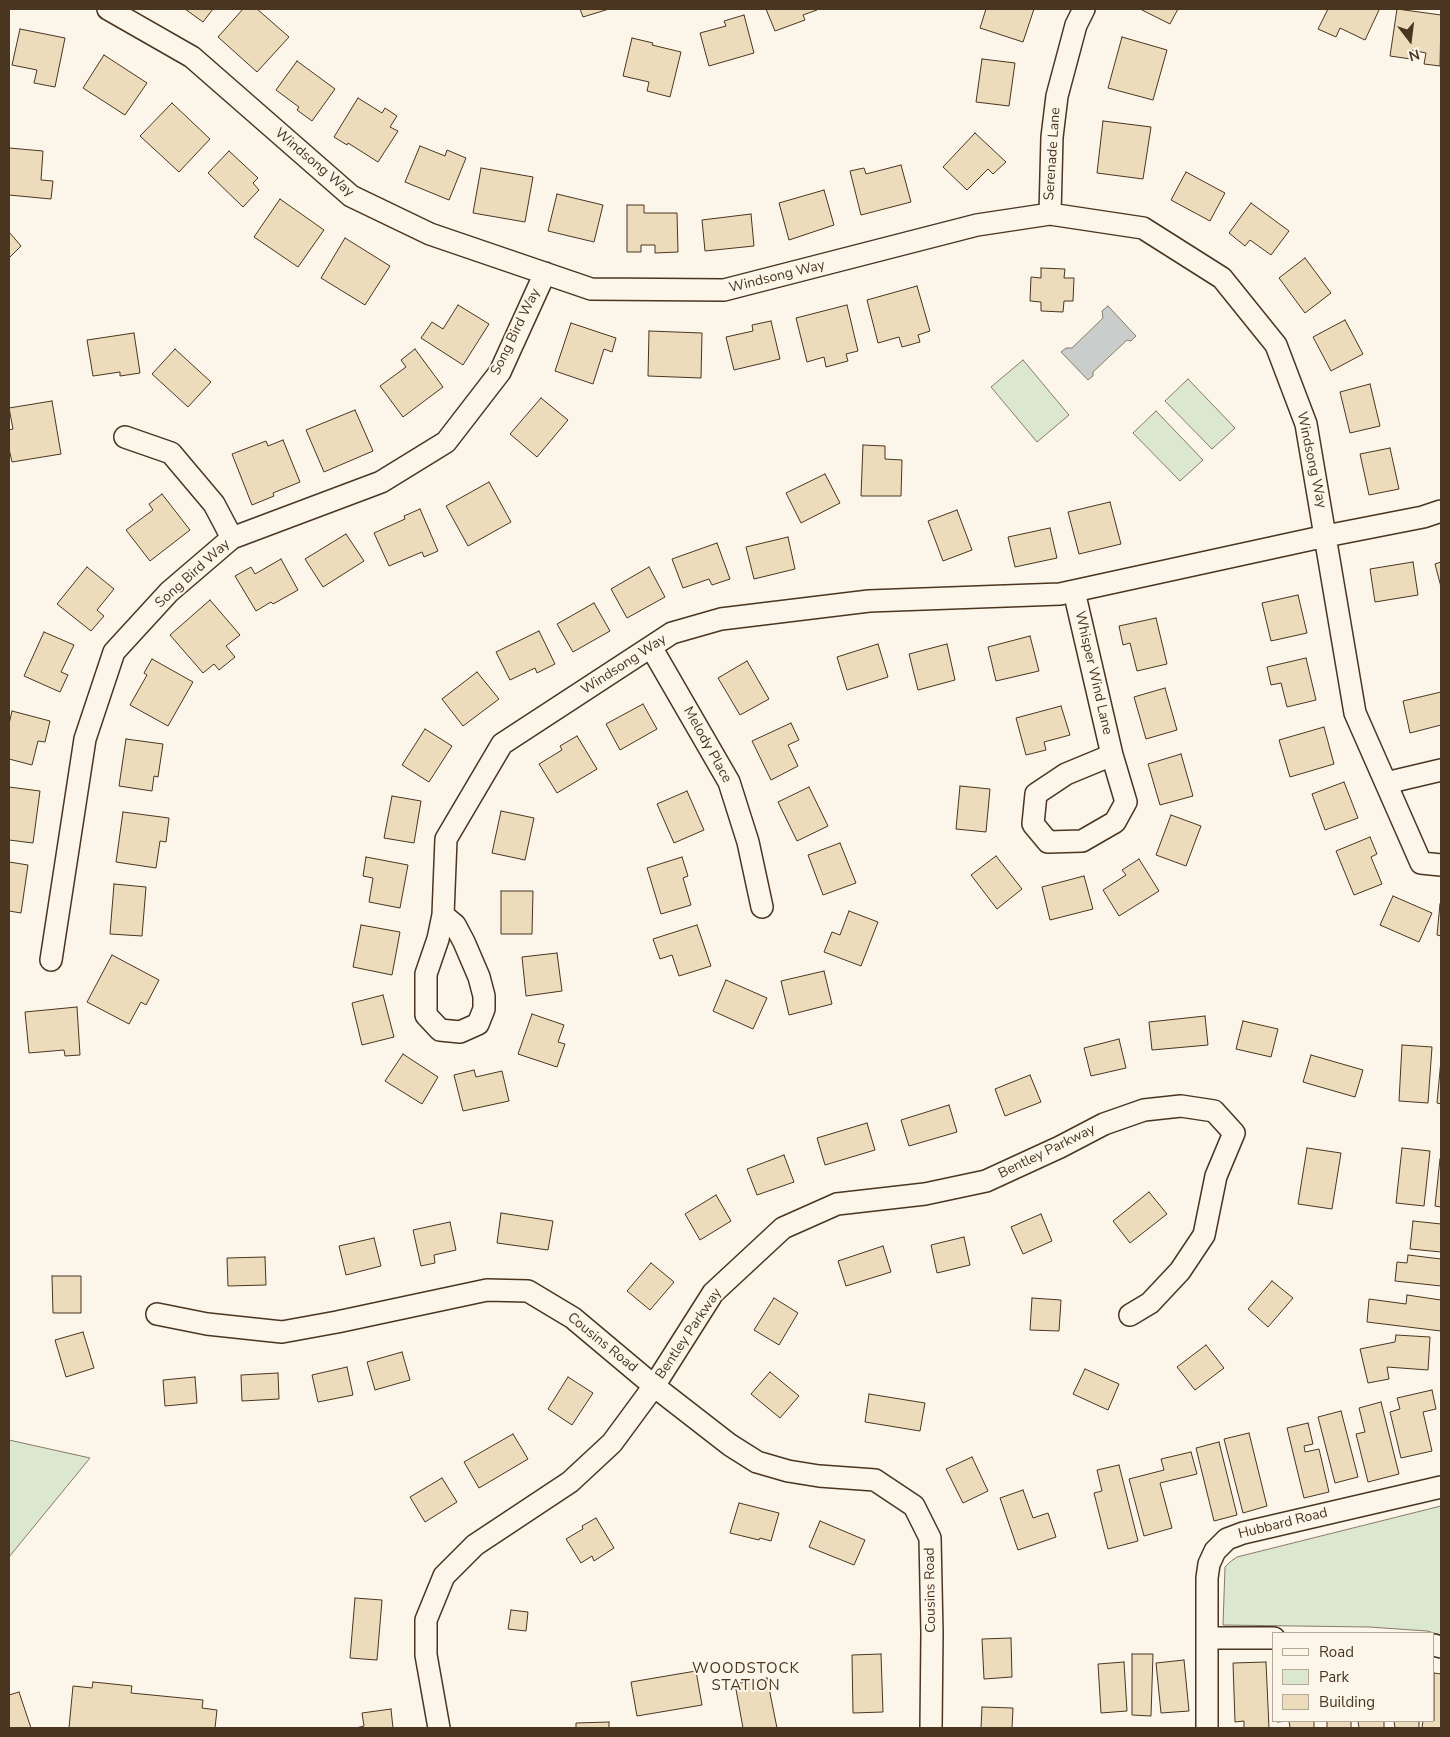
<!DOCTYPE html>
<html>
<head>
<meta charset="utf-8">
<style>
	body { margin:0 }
	#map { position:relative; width:1450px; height:1737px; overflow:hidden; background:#fbf6e9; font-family:"Nunito Sans",sans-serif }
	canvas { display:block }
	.frame { position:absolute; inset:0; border:10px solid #4a3520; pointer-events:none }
	.legend { position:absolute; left:1272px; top:1632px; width:162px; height:90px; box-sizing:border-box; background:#fbf6e9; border:1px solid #b4a999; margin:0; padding:6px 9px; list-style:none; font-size:15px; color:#4a3520 }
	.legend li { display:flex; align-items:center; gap:10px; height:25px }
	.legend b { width:25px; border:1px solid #b4a999 }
	.north { position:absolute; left:1385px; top:15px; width:50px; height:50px; -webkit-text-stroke:4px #fbf6e9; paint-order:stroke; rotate:165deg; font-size:14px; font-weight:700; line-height:20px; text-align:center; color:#4a3520 }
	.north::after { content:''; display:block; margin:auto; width:18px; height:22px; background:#4a3520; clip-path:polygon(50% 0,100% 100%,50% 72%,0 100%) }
</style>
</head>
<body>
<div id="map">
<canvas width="1450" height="1737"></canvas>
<div class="frame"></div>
<ul class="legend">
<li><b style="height:6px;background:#fbf6e9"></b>Road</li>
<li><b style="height:14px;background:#dce7d0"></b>Park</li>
<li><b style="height:14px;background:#ecdcbc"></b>Building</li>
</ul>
<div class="north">N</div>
</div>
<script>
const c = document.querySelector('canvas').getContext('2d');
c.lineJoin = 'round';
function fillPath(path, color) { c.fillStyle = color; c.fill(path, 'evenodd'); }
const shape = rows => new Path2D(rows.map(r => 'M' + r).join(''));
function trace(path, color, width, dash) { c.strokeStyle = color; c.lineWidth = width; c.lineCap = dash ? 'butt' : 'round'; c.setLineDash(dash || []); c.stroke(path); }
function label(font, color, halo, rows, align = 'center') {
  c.font = font + ' "Nunito Sans",sans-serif'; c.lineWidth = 4; c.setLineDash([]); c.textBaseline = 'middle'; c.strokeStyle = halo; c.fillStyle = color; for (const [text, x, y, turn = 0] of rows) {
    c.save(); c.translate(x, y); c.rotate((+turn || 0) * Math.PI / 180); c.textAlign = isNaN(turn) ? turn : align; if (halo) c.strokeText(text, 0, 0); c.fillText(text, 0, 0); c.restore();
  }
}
const green = shape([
	[1023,360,1069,415,1037,442,991,387,1023,360],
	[1188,379,1235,428,1212,449,1165,401,1188,379],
	[1156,411,1203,460,1180,481,1133,433,1156,411],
	[9,1440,90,1458,9,1557,9,1440],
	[1441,1506,1441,1635,1427,1631,1369,1627,1223,1625,1225,1567,1230,1562,1237,1557,1441,1506]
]);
const water = shape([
	[1108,306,1136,336,1131,341,1127,340,1093,372,1093,376,1088,380,1061,352,1066,348,1072,348,1103,318,1102,311,1108,306]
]);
const building = shape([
	[185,9,213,9,203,22,185,9],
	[243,9,257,9,289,37,257,72,218,37,243,9],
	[580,9,609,9,583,17,580,9],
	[766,9,816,9,817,10,803,15,805,20,775,31,766,9],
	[986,9,1034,9,1023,42,980,28,986,9],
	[1140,9,1178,9,1170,24,1140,9],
	[1328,9,1377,9,1379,10,1365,40,1340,28,1336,37,1318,29,1328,9],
	[1397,9,1441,15,1440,66,1424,64,1426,53,1412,50,1411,59,1390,56,1397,9],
	[744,15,754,53,709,66,700,33,726,26,724,21,744,15],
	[20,29,65,38,55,87,34,83,37,70,12,65,20,29],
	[1122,37,1167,50,1153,100,1108,88,1122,37],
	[632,38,653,43,652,45,681,52,670,97,647,91,649,82,623,76,632,38],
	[104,55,147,83,125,115,83,88,104,55],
	[982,59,1015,63,1009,106,976,102,982,59],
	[297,61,335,89,312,121,297,110,299,107,276,90,297,61],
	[358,98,382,113,385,108,397,116,390,127,398,131,378,162,348,143,347,145,334,137,358,98],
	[172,103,210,139,179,172,140,136,172,103],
	[1103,121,1151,127,1143,179,1097,173,1103,121],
	[975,133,1006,162,993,174,988,169,967,190,943,167,975,133],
	[420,146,445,156,447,150,466,158,449,200,405,182,420,146],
	[9,148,43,151,41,180,53,181,51,199,9,195,9,148],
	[229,151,258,178,253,183,259,190,243,207,208,173,229,151],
	[901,165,911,202,861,215,850,171,864,168,866,174,901,165],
	[481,168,533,177,525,222,473,213,481,168],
	[1186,172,1225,193,1210,221,1171,200,1186,172],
	[824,190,834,225,789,240,779,203,824,190],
	[557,194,603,205,594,242,548,231,557,194],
	[280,199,324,230,298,267,254,237,280,199],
	[1251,203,1289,231,1271,255,1250,240,1245,246,1229,233,1251,203],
	[627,205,644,205,644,213,677,213,678,252,655,253,655,245,641,245,641,252,627,252,627,205],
	[751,214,754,246,705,251,702,220,751,214],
	[9,232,21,246,9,258,9,232],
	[345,238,390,266,365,305,321,278,345,238],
	[1305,258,1331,293,1305,313,1279,278,1305,258],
	[1041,268,1065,269,1064,278,1074,278,1073,301,1064,301,1063,312,1041,311,1041,302,1030,301,1031,277,1041,278,1041,268],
	[917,286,930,331,918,335,920,342,902,347,899,337,878,343,867,300,917,286],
	[458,305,489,324,463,365,421,338,432,322,443,329,458,305],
	[847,305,858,351,846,354,848,361,826,367,824,357,807,362,796,318,847,305],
	[1345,320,1363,354,1331,371,1313,337,1345,320],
	[771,321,780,359,734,370,726,337,753,331,752,325,771,321],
	[571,323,616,338,612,352,604,349,593,384,555,371,571,323],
	[649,331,702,333,701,378,648,376,649,331],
	[134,333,140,373,120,376,120,372,93,376,87,340,134,333],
	[175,349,211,382,188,407,152,374,175,349],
	[415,349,443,387,403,417,380,386,406,367,401,360,415,349],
	[1370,384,1380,426,1350,433,1340,392,1370,384],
	[541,398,568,420,537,457,510,434,541,398],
	[52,401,61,454,12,462,9,449,9,430,13,429,9,408,52,401],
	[355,410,373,451,324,472,306,430,355,410],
	[283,440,300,482,273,493,274,496,252,505,232,454,266,441,268,446,283,440],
	[863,445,885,446,885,459,902,460,901,496,861,496,863,445],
	[1390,448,1399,489,1369,495,1360,454,1390,448],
	[825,474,840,503,801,523,786,493,825,474],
	[489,482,511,522,468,546,446,506,489,482],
	[162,494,190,530,150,561,126,530,153,510,149,504,162,494],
	[1110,502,1121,544,1079,554,1068,512,1110,502],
	[420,509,438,551,424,557,422,552,389,566,374,533,405,519,404,516,420,509],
	[957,510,972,550,943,561,928,521,957,510],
	[1050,528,1057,558,1015,567,1008,537,1050,528],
	[346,534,364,561,323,587,305,559,346,534],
	[788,537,795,569,754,579,746,547,788,537],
	[717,543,730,579,712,585,709,579,683,588,672,559,717,543],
	[281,559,298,590,273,604,271,602,256,611,235,576,251,567,255,574,281,559],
	[1413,562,1418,595,1375,602,1370,569,1413,562],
	[1441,562,1441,587,1435,564,1441,562],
	[87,567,114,589,97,610,104,616,91,631,57,604,87,567],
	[649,567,665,597,627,618,611,589,649,567],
	[1298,595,1307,633,1271,641,1262,603,1298,595],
	[210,600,240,635,226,646,235,657,219,670,214,664,203,673,170,635,210,600],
	[594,603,610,631,573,652,557,624,594,603],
	[1156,618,1167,664,1137,671,1130,643,1123,645,1119,626,1156,618],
	[539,631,555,664,537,673,535,668,510,680,496,652,539,631],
	[44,632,74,645,61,672,68,675,60,692,24,676,44,632],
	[1030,636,1039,671,996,681,988,647,1030,636],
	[878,644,888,677,847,690,837,657,878,644],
	[947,644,955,680,918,690,909,654,947,644],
	[1306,658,1316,700,1287,707,1281,683,1271,685,1267,667,1306,658],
	[152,659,193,682,168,726,130,705,147,675,144,673,152,659],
	[747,661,769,699,740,715,718,678,747,661],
	[477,672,499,699,463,726,442,699,477,672],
	[1165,688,1177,730,1146,739,1134,697,1165,688],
	[1441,692,1441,725,1410,733,1403,701,1441,692],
	[643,704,657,729,620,750,606,724,643,704],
	[1061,706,1070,735,1044,742,1046,750,1026,755,1016,718,1061,706],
	[12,711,50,721,45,742,38,741,32,765,9,759,9,724,12,711],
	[791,723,799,740,788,745,798,766,771,780,752,741,791,723],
	[1324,727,1334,764,1290,777,1279,740,1324,727],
	[425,729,452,746,429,782,402,765,425,729],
	[577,736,597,769,557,793,539,764,562,750,560,746,577,736],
	[126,739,163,744,158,777,154,776,152,791,119,786,126,739],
	[1181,754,1193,796,1160,805,1148,764,1181,754],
	[1344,782,1358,818,1325,830,1312,794,1344,782],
	[960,786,990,789,986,832,956,829,960,786],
	[9,787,40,791,33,843,9,840,9,787],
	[809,787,828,826,797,841,778,802,809,787],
	[687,791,704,830,674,843,657,804,687,791],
	[392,796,421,801,414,843,384,838,392,796],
	[501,811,534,818,525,860,492,853,501,811],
	[123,812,169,818,166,842,160,841,156,868,116,862,123,812],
	[1171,815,1201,826,1186,866,1156,855,1171,815],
	[1370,837,1377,854,1371,857,1382,884,1354,895,1336,851,1370,837],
	[840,843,856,883,823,895,808,855,840,843],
	[996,856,1022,889,997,909,971,875,996,856],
	[366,857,408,865,400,908,369,902,373,878,363,876,366,857],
	[682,857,688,876,683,878,691,905,661,914,647,868,682,857],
	[1139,859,1159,891,1119,916,1103,890,1126,875,1122,870,1139,859],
	[9,862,28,865,21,913,9,911,9,862],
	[1084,876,1093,909,1050,920,1042,887,1084,876],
	[114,884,146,887,142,936,110,934,114,884],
	[501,891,533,891,532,934,501,934,501,891],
	[1393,896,1432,913,1419,942,1380,925,1393,896],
	[1440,904,1441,904,1441,936,1437,935,1440,904],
	[849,911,878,922,861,966,824,952,832,932,840,935,849,911],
	[361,925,400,932,392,975,353,967,361,925],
	[697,925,711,966,679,976,672,955,660,959,653,939,697,925],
	[557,953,562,991,526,996,522,957,557,953],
	[112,955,159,980,146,1005,141,1002,129,1024,87,1002,112,955],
	[824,971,832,1004,789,1015,781,981,824,971],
	[726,980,767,998,753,1029,713,1011,726,980],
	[383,995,394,1037,362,1045,352,1003,383,995],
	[77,1007,80,1055,65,1056,64,1050,29,1053,25,1012,77,1007],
	[532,1014,564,1025,558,1042,565,1044,557,1067,518,1054,532,1014],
	[1205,1016,1208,1045,1152,1050,1149,1022,1205,1016],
	[1243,1021,1278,1029,1271,1057,1236,1049,1243,1021],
	[1119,1039,1126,1068,1091,1076,1084,1048,1119,1039],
	[1402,1045,1432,1047,1428,1103,1399,1101,1402,1045],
	[403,1054,438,1077,422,1104,385,1081,403,1054],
	[1311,1055,1363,1070,1355,1097,1303,1082,1311,1055],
	[1441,1060,1441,1104,1437,1103,1441,1060],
	[474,1070,476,1077,502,1071,509,1101,463,1111,454,1075,474,1070],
	[1030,1075,1041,1102,1005,1116,995,1089,1030,1075],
	[949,1105,957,1132,909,1146,901,1120,949,1105],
	[867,1123,875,1150,825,1165,817,1138,867,1123],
	[1307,1148,1341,1153,1332,1209,1298,1204,1307,1148],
	[1402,1148,1430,1151,1424,1206,1396,1203,1402,1148],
	[784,1155,794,1182,757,1195,747,1169,784,1155],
	[1440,1159,1441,1159,1441,1207,1435,1206,1440,1159],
	[1149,1192,1167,1214,1130,1243,1113,1221,1149,1192],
	[716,1195,731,1221,700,1240,685,1214,716,1195],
	[501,1213,553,1221,548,1250,497,1243,501,1213],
	[1041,1214,1052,1241,1023,1254,1011,1227,1041,1214],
	[1413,1221,1441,1224,1441,1252,1410,1249,1413,1221],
	[450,1222,456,1250,434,1255,435,1263,421,1266,413,1230,450,1222],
	[964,1237,970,1265,937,1273,931,1245,964,1237],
	[374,1238,381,1266,346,1275,339,1246,374,1238],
	[883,1246,891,1272,846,1286,838,1261,883,1246],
	[1408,1255,1441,1259,1441,1286,1395,1281,1397,1262,1407,1263,1408,1255],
	[265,1257,266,1285,228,1286,227,1258,265,1257],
	[651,1263,674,1282,650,1310,627,1291,651,1263],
	[52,1276,81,1276,81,1313,53,1313,52,1276],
	[1272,1281,1293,1298,1268,1327,1248,1309,1272,1281],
	[1407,1295,1441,1300,1441,1331,1367,1322,1369,1299,1406,1304,1407,1295],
	[774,1298,798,1313,779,1345,754,1330,774,1298],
	[1032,1298,1061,1300,1059,1331,1030,1330,1032,1298],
	[83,1332,94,1368,66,1377,55,1340,83,1332],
	[1396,1335,1430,1337,1428,1370,1387,1367,1389,1379,1368,1383,1360,1349,1395,1342,1396,1335],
	[1206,1345,1224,1368,1195,1390,1177,1367,1206,1345],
	[402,1352,410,1380,375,1390,367,1362,402,1352],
	[347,1367,353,1395,318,1402,312,1375,347,1367],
	[1085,1369,1119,1384,1108,1410,1073,1394,1085,1369],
	[770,1372,799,1396,780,1418,751,1394,770,1372],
	[278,1373,279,1399,242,1401,241,1375,278,1373],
	[195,1377,197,1403,165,1406,163,1380,195,1377],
	[568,1377,593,1393,572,1425,548,1409,568,1377],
	[1432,1390,1436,1409,1423,1412,1432,1451,1401,1458,1390,1412,1400,1409,1397,1398,1432,1390],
	[869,1394,925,1403,920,1431,865,1422,869,1394],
	[1381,1402,1399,1474,1368,1482,1356,1434,1365,1432,1359,1408,1381,1402],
	[1341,1411,1358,1477,1335,1483,1318,1417,1341,1411],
	[1308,1423,1313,1444,1304,1446,1305,1452,1319,1449,1329,1492,1304,1498,1287,1428,1308,1423],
	[1249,1433,1267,1506,1243,1513,1224,1439,1249,1433],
	[513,1434,528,1459,479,1488,464,1462,513,1434],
	[1219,1442,1237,1515,1214,1521,1196,1448,1219,1442],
	[1191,1452,1197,1474,1160,1483,1172,1528,1144,1536,1129,1479,1164,1470,1161,1459,1191,1452],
	[972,1457,988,1491,963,1503,946,1469,972,1457],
	[1119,1465,1138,1541,1108,1549,1094,1493,1102,1491,1097,1470,1119,1465],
	[442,1478,457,1502,425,1522,410,1497,442,1478],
	[1023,1490,1033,1518,1048,1513,1056,1537,1018,1550,1000,1498,1023,1490],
	[739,1503,779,1513,771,1541,760,1538,759,1540,730,1533,739,1503],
	[596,1518,614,1548,594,1561,592,1556,581,1563,566,1539,583,1529,582,1526,596,1518],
	[820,1521,865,1540,854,1565,809,1547,820,1521],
	[355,1598,382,1600,377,1660,350,1658,355,1598],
	[511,1610,528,1612,526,1631,508,1629,511,1610],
	[1011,1638,1012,1677,984,1679,982,1639,1011,1638],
	[881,1654,883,1712,853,1713,852,1655,881,1654],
	[1132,1654,1153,1654,1151,1716,1132,1715,1132,1654],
	[1184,1660,1189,1711,1161,1713,1156,1663,1184,1660],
	[1124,1662,1127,1711,1101,1713,1098,1664,1124,1662],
	[1266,1662,1269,1728,1244,1728,1244,1721,1235,1722,1233,1663,1266,1662],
	[696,1671,702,1705,637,1716,631,1682,696,1671],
	[1434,1673,1441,1674,1441,1728,1422,1728,1423,1721,1434,1721,1434,1673],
	[767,1678,777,1728,743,1728,735,1684,767,1678],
	[93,1682,132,1686,131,1693,203,1700,202,1708,217,1710,215,1728,69,1728,73,1686,92,1688,93,1682],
	[19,1692,31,1728,9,1728,9,1695,19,1692],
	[982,1707,1013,1708,1012,1728,981,1728,982,1707],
	[391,1709,393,1728,356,1728,364,1726,362,1713,391,1709],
	[1277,1721,1314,1721,1314,1728,1290,1728,1289,1721,1277,1722,1277,1721],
	[1327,1721,1351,1721,1351,1728,1327,1728,1327,1721],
	[1358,1721,1384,1721,1384,1728,1359,1728,1358,1721],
	[1394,1721,1419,1721,1419,1728,1395,1728,1394,1721],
	[609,1722,609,1728,576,1728,576,1723,609,1722]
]);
const minor = shape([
	[108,9,192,57,351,196,430,234,591,289,724,290,977,225,1050,214,1143,228,1222,278,1276,345,1306,424,1355,713,1421,863,1441,865],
	[1050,214,1052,137,1057,96,1076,25,1084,9],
	[125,437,171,453,214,504,232,538],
	[1074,591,1112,755,1066,774,1036,794,1033,824,1048,842,1082,841,1115,822,1126,802,1112,755],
	[651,647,729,782,748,842,762,907],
	[1386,783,1441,770],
	[443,915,455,925,464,942,479,977,484,996,484,1009,478,1024,460,1032,440,1030,426,1015,426,974,438,939,443,915,446,839,502,744,672,633,721,619,869,601,1060,594,1326,536,1423,517,1441,511],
	[51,960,85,739,114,652,169,592,232,538,381,482,446,442,500,372,545,273],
	[157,1314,207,1324,282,1332,337,1322,487,1290,528,1291,573,1318,654,1386,730,1445,757,1462,788,1471,819,1476,875,1480,914,1506,930,1538,932,1633,931,1728],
	[1207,1638,1274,1638],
	[1434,1645,1441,1647],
	[439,1728,426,1655,426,1620,444,1576,475,1545,570,1482,612,1443,654,1386,713,1293,783,1228,837,1204,925,1194,986,1181,1060,1147,1104,1124,1144,1110,1181,1106,1214,1111,1234,1133,1216,1176,1204,1235,1180,1271,1150,1303,1130,1315],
	[1207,1728,1207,1578,1209,1564,1215,1551,1227,1539,1243,1533,1441,1487]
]);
const streetNames = [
	["Serenade Lane",1053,154,-86],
	["Windsong Way",314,163,40],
	["Windsong Way",777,277,-14],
	["Song Bird Way",516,332,-64],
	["Windsong Way",1311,460,78],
	["Song Bird Way",193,574,-42],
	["Windsong Way",624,665,-33],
	["Whisper Wind Lane",1093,673,77],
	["Melody Place",707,745,61],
	["Bentley Parkway",1047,1152,-26],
	["Bentley Parkway",689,1334,-56],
	["Cousins Road",602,1343,39],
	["Hubbard Road",1283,1524,-14],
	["Cousins Road",931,1590,-91]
];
const neighbourhoodNames = [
	["WOODSTOCK",746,1669],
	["STATION",746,1686]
];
fillPath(green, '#dce7d0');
trace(green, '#887966', 1);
fillPath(water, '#c9cecd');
trace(water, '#887966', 1);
fillPath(building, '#ecdcbc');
trace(building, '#4a3520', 1);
trace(minor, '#4a3520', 24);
trace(minor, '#fbf6e9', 21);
label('14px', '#4a3520', '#fbf6e9', streetNames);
c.letterSpacing = '1px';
label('15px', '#4a3520', '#fbf6e9', neighbourhoodNames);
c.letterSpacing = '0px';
</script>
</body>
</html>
